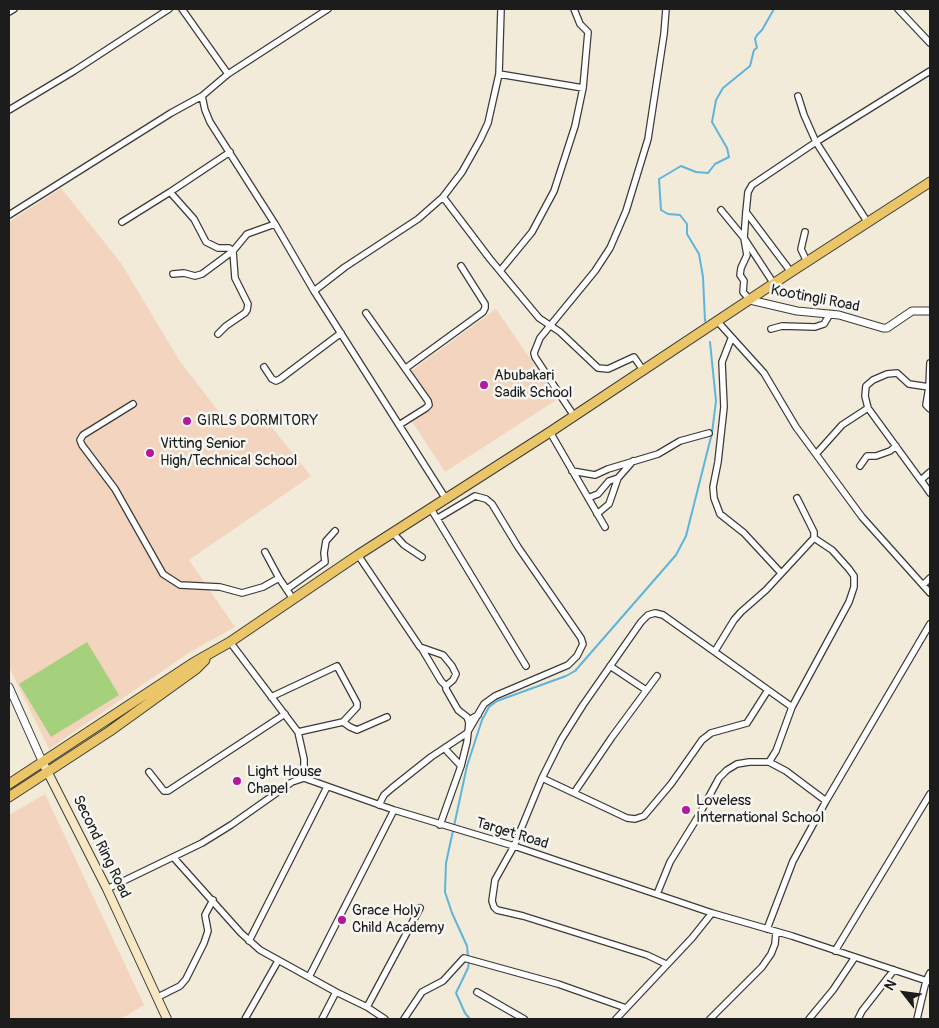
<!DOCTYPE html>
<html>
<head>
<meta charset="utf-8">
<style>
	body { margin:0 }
	#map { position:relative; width:939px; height:1028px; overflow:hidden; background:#f2ebd9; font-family:Pangolin,sans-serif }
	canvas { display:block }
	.frame { position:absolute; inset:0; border:10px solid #1c1c1c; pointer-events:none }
	.north { position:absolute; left:879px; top:968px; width:50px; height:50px; -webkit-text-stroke:4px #f6f6f2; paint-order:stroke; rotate:300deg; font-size:14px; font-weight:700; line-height:20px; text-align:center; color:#1c1c1c }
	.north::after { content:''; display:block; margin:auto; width:18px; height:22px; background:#1c1c1c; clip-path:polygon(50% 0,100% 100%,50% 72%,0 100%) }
</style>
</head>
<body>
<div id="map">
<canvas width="939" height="1028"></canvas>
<div class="frame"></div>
<div class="north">N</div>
</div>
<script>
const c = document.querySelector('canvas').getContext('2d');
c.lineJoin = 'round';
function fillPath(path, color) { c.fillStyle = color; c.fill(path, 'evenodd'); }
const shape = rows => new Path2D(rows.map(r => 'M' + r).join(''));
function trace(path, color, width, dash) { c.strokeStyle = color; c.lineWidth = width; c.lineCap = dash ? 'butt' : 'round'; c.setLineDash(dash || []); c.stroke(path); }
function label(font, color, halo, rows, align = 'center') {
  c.font = font + ' Pangolin,sans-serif'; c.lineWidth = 5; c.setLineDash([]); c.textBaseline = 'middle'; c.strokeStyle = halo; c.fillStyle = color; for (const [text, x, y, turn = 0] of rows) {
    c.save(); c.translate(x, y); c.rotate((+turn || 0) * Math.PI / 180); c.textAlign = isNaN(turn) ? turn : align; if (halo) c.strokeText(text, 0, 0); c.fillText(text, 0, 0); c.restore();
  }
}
const built = shape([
	[61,188,121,263,179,360,232,429,257,409,311,476,189,560,235,627,190,652,49,749,9,667,9,222],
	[496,309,558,399,445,472,411,420,432,405,411,371],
	[45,794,144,1005,121,1019,9,1019,9,815]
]);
const green = shape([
	[87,642,119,695,51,737,19,684]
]);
const stream = shape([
	[705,321,703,277,699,254,687,234,687,224,680,215,668,214,661,210,659,179,681,166,696,172,708,173,715,164,729,157,727,148,712,122,716,100,723,88,750,66,754,50,757,48,755,39,757,35,762,30,774,9],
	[468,957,467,946,452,913,445,892,446,863,467,766,482,720,489,707,497,701,566,676,575,671,676,555,686,536,712,433,716,401,710,342],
	[469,962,468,968,456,993,465,1013,470,1019]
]);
const minor = shape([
	[182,9,228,74,202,96,205,110,210,122,275,224,314,291,446,499],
	[898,9,930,43],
	[9,12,14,9],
	[228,74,328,9],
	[499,74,583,88],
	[798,96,804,115,816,142,868,223],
	[9,110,74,71,169,9],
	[170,192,230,152],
	[443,197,490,259,539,318,560,332,598,368,608,369,634,357,643,370],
	[721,210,744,238,774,284],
	[746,212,791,272],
	[9,215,171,113,202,96],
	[122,222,170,192,194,219,206,242,218,248,229,248,233,251,202,274,195,276,184,273,173,274],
	[805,232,801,249,807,262],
	[500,271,532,232,554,191,575,126,583,88,588,32,580,24,574,9],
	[314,291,345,267,418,219,443,197,462,172,480,140,488,123,492,105,499,74,501,9],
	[750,300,743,292,744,281,740,275,741,268,747,255,744,238,746,212,748,192,752,185,816,142,930,71],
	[366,313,428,401,429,405,426,408,399,425],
	[718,322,764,373,796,427,862,517,930,593],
	[771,329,782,326,815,327,824,324,830,314],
	[218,334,226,326,245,313,247,310,248,304,235,278,233,251,247,234,275,224],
	[731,339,722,362,724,407,718,462,713,487,714,498,720,514,744,533,781,573],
	[264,367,272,379,276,381,280,379,341,333],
	[406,368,483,312,485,308,485,304,461,266],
	[929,387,930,363],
	[133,404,83,435,80,440,82,445,115,489,163,574,180,585,220,587,242,593,263,587,279,578],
	[868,408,865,396,866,386,873,380,887,374,897,373,909,384,929,387,926,405,930,409],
	[574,416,535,357,534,353,540,338,595,271,610,248,626,211,648,139,664,34,666,9],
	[550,432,605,527],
	[817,453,842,425,868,408,922,482],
	[860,466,867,456,876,456,890,451,896,446],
	[572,471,595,475,608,469,658,454,680,441,709,433],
	[930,472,921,480,930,493],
	[588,498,598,494,609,481,618,478,633,461],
	[431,509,526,666],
	[597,514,609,504,618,478],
	[393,533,404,545,422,557],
	[265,552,279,578,293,599],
	[358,555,420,647,443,655,452,666,456,674,453,680,446,686,446,689,458,710,467,717,469,723],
	[923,585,930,578],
	[287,589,325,562,324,553,326,541,335,531],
	[230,642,298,732,304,759,304,778],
	[422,649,441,681,446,686],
	[715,651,734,620,741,612,766,590,814,538,814,532,797,498],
	[610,666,646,690],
	[271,697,337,666,357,703,357,707,343,722,298,732],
	[343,722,350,727,357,730,387,717],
	[446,747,447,751,461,766],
	[769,762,776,751,792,707,849,602,854,587,854,576,849,569,832,550,814,538],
	[149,772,164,791,168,791,285,714],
	[542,778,627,818,635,819,644,816,671,784,702,740,711,733,747,723,768,690],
	[574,793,612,737,657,676],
	[379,805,384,795,392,788,431,757,467,733,484,704,495,696,568,665,577,656,583,644,581,638,518,547,492,504,486,499,475,496,438,518],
	[440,825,461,766,467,742,469,723,471,719,478,715],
	[174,858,241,933,260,950,336,992,367,1007,385,1019],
	[107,889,202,843,231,825,292,782,304,778,394,810,514,846,712,913,792,936,930,982],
	[657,894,670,862,699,815,719,778,727,770,737,764,749,762,769,762,786,771,826,801],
	[767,929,793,861,826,801,930,624],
	[249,941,327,787],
	[835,951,930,794],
	[666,964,647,955,523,916,497,910,494,907,492,901,495,880,514,846,542,778,561,740,583,705,641,622,648,615,655,613,663,615,792,707],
	[309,977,394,810],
	[477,992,524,1019],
	[158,997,180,986,186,979,204,943,208,931,205,915,213,900],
	[367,1007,420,908],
	[245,1019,278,961],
	[322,1019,336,992],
	[404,1019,422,992,443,981,464,958,558,984,626,1008],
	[616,1019,692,938,712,913],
	[710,1019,762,967,771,954,775,944,776,932],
	[809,1019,833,990,855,957],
	[858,1019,862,1011,894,970],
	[917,1019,926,981,930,973]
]);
const tertiary = shape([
	[750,300,797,311,839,315,883,328,887,328,912,311,930,311],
	[9,687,43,763]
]);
const secondary = shape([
	[43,763,107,889,167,1019]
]);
const trunk = shape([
	[9,784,193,663,230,642,358,555,550,432,791,272,930,182],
	[9,797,110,731,196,669,205,660]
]);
const markers = [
	[484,385,5,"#b5179e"],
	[187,421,5,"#b5179e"],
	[150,453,5,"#b5179e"],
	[237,781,5,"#b5179e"],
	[686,810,5,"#b5179e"],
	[342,920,5,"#b5179e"]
];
const streetNames = [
	["Kootingli Road",815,299,11],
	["Target Road",512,834,17],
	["Second Ring Road",101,847,64]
];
const poiNames = [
	["Abubakari",494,376],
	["Sadik School",494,393],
	["GIRLS DORMITORY",197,421],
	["Vitting Senior",160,444],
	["High/Technical School",160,461],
	["Light House",247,772],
	["Chapel",247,789],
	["Loveless",696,801],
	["International School",696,818],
	["Grace Holy",352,911],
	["Child Academy",352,928]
];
fillPath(built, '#f3d4be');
fillPath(green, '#a5d07c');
trace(stream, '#5fb4dc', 2);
trace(minor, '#3c3b38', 8);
trace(tertiary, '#3c3b38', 9);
trace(secondary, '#3c3b38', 10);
trace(trunk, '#3c3b38', 11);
trace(minor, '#fff', 5.5);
trace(tertiary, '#fff', 7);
trace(secondary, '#f7e8c3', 8);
trace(trunk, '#ebc669', 9);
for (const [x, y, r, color] of markers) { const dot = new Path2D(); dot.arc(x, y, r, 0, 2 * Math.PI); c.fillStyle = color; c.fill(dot); trace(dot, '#f6f6f2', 2); }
label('15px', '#1c1c1c', '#f6f6f2', streetNames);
label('15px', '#1c1c1c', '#f6f6f2', poiNames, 'left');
</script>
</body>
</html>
